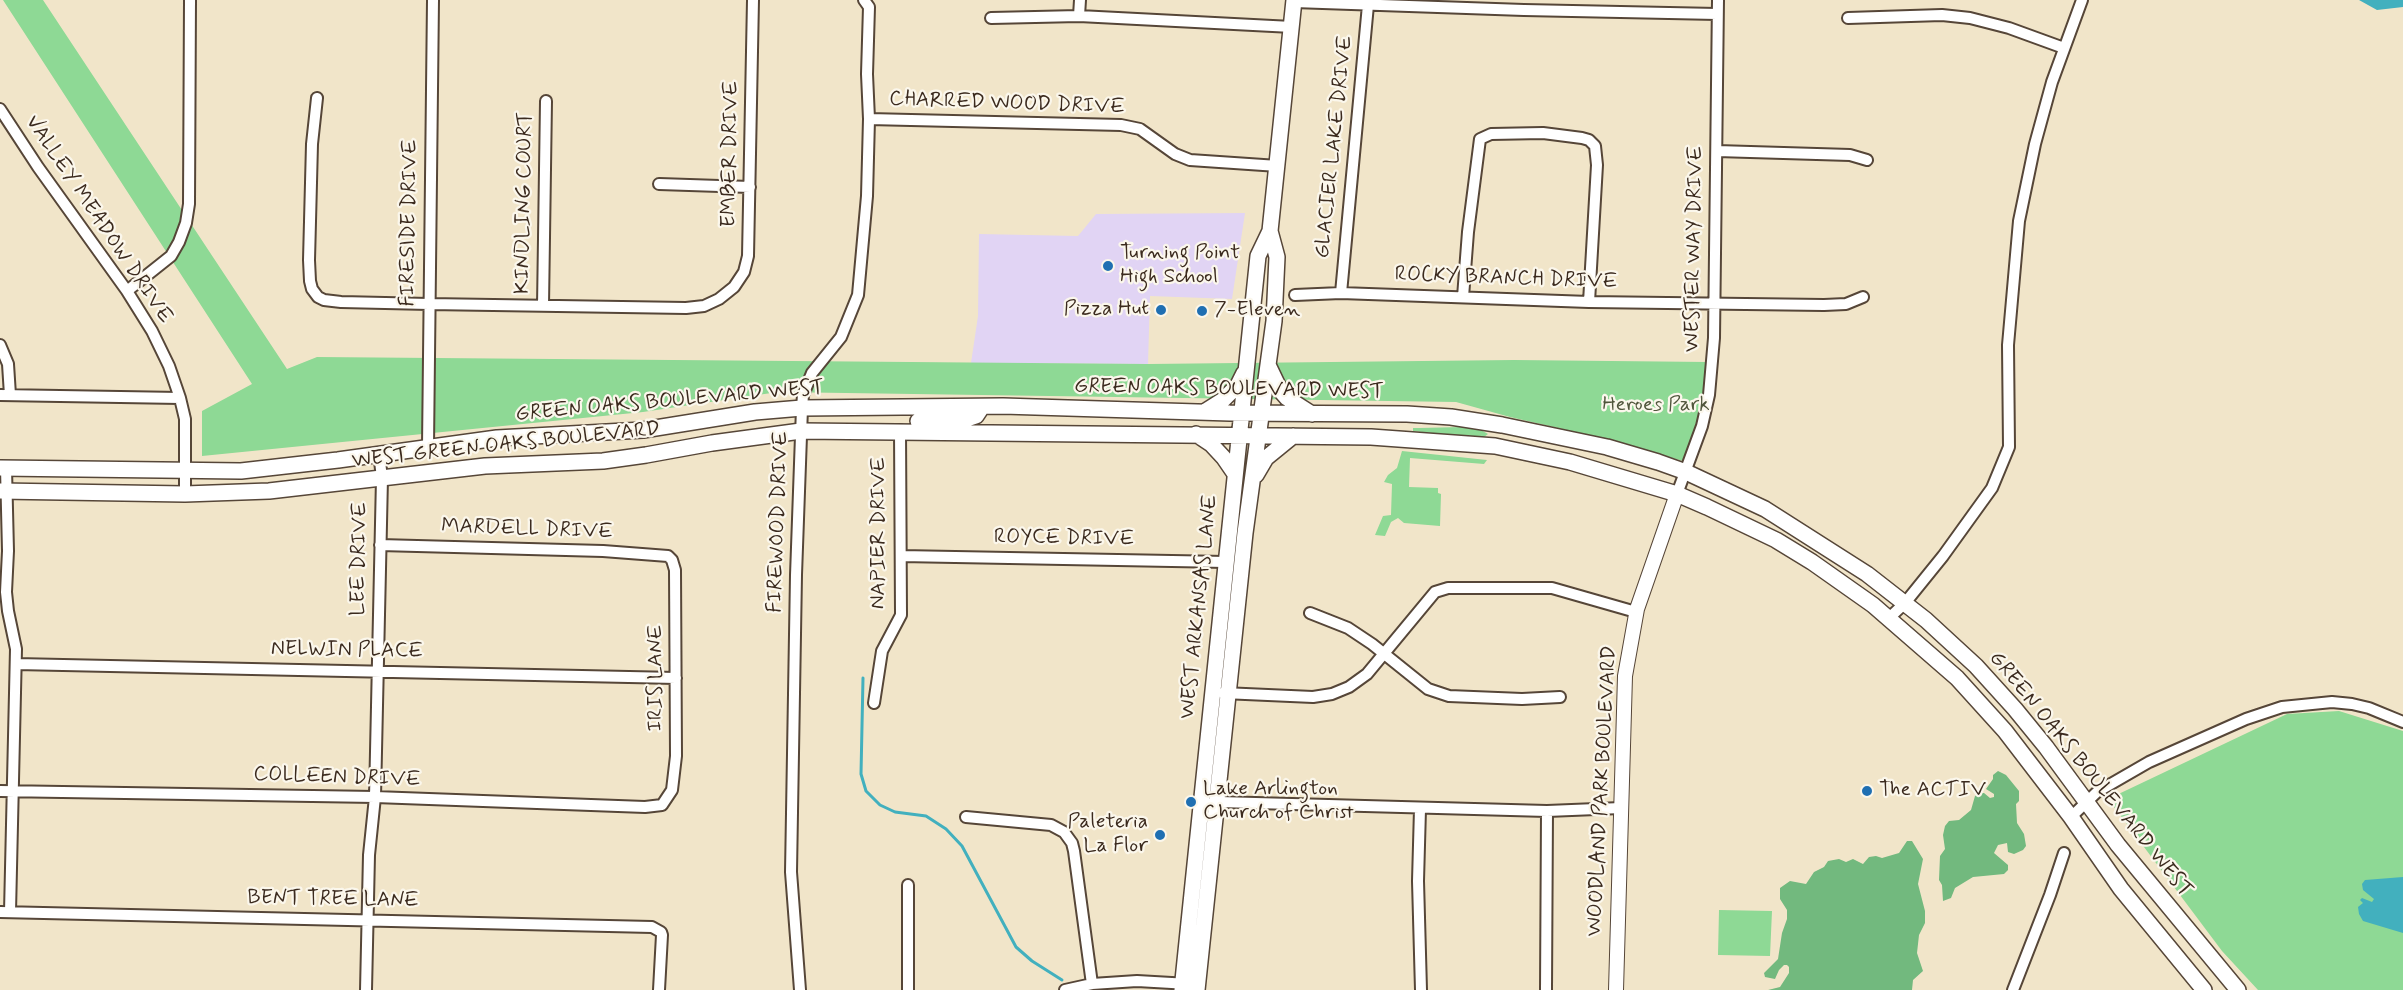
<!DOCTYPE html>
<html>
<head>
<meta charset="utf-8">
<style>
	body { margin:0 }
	canvas { display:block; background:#f1e5c9 }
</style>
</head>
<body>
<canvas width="2403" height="990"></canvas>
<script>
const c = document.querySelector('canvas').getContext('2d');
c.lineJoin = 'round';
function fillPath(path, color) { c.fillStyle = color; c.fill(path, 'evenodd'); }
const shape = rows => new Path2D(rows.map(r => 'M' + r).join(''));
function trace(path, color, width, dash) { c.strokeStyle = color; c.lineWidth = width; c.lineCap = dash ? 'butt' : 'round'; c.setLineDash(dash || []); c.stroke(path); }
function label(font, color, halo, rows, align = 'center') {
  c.font = font + ' Mynerve,sans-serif'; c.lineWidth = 4.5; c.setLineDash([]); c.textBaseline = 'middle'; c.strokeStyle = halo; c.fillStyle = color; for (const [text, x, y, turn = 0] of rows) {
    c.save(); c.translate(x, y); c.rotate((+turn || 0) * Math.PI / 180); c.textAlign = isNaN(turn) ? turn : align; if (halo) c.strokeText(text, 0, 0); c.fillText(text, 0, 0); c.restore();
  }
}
const built = shape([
	[1245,213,1232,299,1150,296,1148,364,971,363,978,316,979,234,1078,236,1096,214]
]);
const green = shape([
	[3,0,43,0,287,369,317,357,1148,364,1514,360,1708,362,1707,392,1698,426,1683,461,1606,439,1510,417,1456,402,778,392,643,412,202,456,202,411,252,384],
	[1462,427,1481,430,1488,434,1484,437,1472,437,1413,431,1413,428,1419,428],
	[1402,451,1487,460,1484,464,1410,458,1409,487,1438,488,1438,493,1441,494,1440,526,1404,523,1398,518,1391,522,1385,536,1375,535,1383,516,1391,515,1392,484,1384,482,1388,475,1397,468],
	[2339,711,2403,731,2403,990,2258,990,2222,951,2108,799,2287,714],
	[1719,910,1772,911,1770,956,1718,955]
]);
const forest = shape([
	[1998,771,2006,775,2019,791,2019,801,2016,804,2017,823,2024,834,2026,846,2023,850,2014,854,2008,852,2007,843,1998,845,1994,853,2008,865,2008,870,2004,874,1973,877,1955,888,1951,898,1943,901,1942,885,1939,880,1940,856,1945,849,1943,835,1945,826,1949,821,1959,820,1971,810,1975,796,1978,793,1984,793,1990,798,1994,797,1994,794,1986,789,1993,779,1993,775],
	[1907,841,1912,841,1923,859,1918,884,1925,911,1925,923,1919,935,1917,953,1923,971,1913,980,1912,990,1768,990,1780,987,1789,973,1789,967,1787,965,1784,965,1779,970,1775,979,1765,977,1764,973,1778,959,1782,933,1787,919,1787,910,1780,899,1780,888,1790,881,1806,884,1814,872,1824,867,1828,861,1839,859,1846,862,1853,859,1863,864,1869,857,1876,856,1882,858,1899,853]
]);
const water = shape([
	[2359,0,2403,0,2403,7,2377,10],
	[2403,877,2403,933,2363,921,2359,914,2358,907,2363,903,2360,900,2362,898,2372,902,2374,899,2363,890,2362,884,2365,880]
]);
const stream = shape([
	[863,678,861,774,866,791,880,805,895,812,926,816,946,829,962,846,1016,947,1032,961,1062,980]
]);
const minor = shape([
	[1294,2,1524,10,1717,14],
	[1079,16,1080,0],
	[991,18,1079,16,1292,27],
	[1848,18,1942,15,1970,18,2009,28,2064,48],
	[317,98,312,144,309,260,310,281,312,289,318,297,324,300,341,302,429,304,686,308,704,306,719,299,734,287,744,272,748,256,753,0],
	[0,109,38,167,127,291,152,331,169,366,180,398,185,419,185,494],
	[869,119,1121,125,1140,129,1175,154,1190,160,1278,166],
	[1717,151,1850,155,1867,160],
	[659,184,750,187],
	[127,291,171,256,179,242,186,223,189,204,190,0],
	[1341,293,1368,5],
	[1295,295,1341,293,1589,302,1824,305,1846,304,1863,297],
	[1463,297,1468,232,1480,139,1491,134,1543,133,1582,138,1589,140,1595,146,1597,165,1589,302],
	[543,306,546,101],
	[0,345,8,364,10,395],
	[0,395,180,398],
	[428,446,433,0],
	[6,468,8,551,6,592,8,611,16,649,10,912],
	[1677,494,1702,426,1709,395,1714,338,1718,0],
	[901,556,1226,562],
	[1310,613,1348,628,1372,644,1428,689,1449,696,1522,699,1560,697],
	[1888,619,1905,603,1943,556,1992,488,2009,447,2008,345,2019,221,2035,144,2052,82,2082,0],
	[16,664,676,678],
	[1223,693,1313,697,1332,694,1349,687,1367,674,1435,592,1448,588,1552,588,1636,612],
	[874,703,882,651,901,615,900,430],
	[0,791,375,797,645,807,662,805,672,790,676,756,675,570,672,560,668,556,603,551,380,545],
	[1210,804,1219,802,1547,811,1621,808],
	[1420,809,1418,881,1421,990],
	[966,817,1051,825,1064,832,1072,843,1074,851,1092,984],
	[2071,817,2097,792,2149,762,2246,719,2282,707,2332,702,2352,704,2369,708,2403,722],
	[908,885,908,990],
	[0,912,652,927,661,932,662,935,659,990],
	[366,990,369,855,375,797,382,478,379,453],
	[800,990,791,872,796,575,802,408,803,395,812,373,841,337,858,295,867,196,869,119,867,74,869,7,864,0],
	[1065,990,1092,984,1137,981,1189,984],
	[1546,990,1547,811],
	[2013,990,2050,895,2064,853]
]);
const tertiary = shape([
	[1616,990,1625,676,1637,609,1677,494]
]);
const secondary = shape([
	[1269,367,1280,390,1287,398,1312,414],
	[1204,412,1223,400,1238,385,1244,373],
	[918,421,967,419,976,416,982,407],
	[1196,434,1211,444,1224,458,1235,474],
	[0,468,241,471,338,460,497,438,643,430,755,412,802,408,1003,406,1230,413,1407,414,1451,417,1502,425,1607,447,1658,462,1686,472,1765,509,1867,574,1926,620,1976,666,2015,709,2046,747,2118,845,2238,990],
	[1256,475,1266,458,1293,436],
	[0,491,185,494,269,491,485,466,603,461,646,455,712,443,801,431,1371,437,1495,446,1570,462,1677,494,1707,507,1776,540,1812,562,1873,605,1957,678,2005,731,2071,817,2121,889,2204,990],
	[1182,990,1258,256,1270,231,1294,0],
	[1197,990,1245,533,1274,321,1277,257,1270,231]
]);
const markers = [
	[1108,266,6,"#1f6fb2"],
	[1161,310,6,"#1f6fb2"],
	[1202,311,6,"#1f6fb2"],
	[1867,791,6,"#1f6fb2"],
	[1191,802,6,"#1f6fb2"],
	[1160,835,6,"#1f6fb2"]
];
const streetNames = [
	["CHARRED WOOD DRIVE",1007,104,2],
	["GLACIER LAKE DRIVE",1335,147,-84],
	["EMBER DRIVE",731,154,-89],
	["KINDLING COURT",525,203,-89],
	["VALLEY MEADOW DRIVE",98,220,56],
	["FIRESIDE DRIVE",410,223,-89],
	["WESTER WAY DRIVE",1695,249,-89],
	["ROCKY BRANCH DRIVE",1506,279,2],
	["GREEN OAKS BOULEVARD WEST",1229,390,1],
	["GREEN OAKS BOULEVARD WEST",670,402,-5],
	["WEST GREEN OAKS BOULEVARD",506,446,-6],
	["FIREWOOD DRIVE",779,522,-88],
	["MARDELL DRIVE",527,530,2],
	["NAPIER DRIVE",880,533,-90],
	["ROYCE DRIVE",1064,539,1],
	["LEE DRIVE",360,559,-89],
	["WEST ARKANSAS LANE",1200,607,-84],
	["NELWIN PLACE",347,651,1],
	["IRIS LANE",657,678,-90],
	["GREEN OAKS BOULEVARD WEST",2090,775,51],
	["COLLEEN DRIVE",337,778,2],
	["WOODLAND PARK BOULEVARD",1603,791,-87],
	["BENT TREE LANE",333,900,1]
];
const poiNames = [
	["Turning Point",1120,254],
	["High School",1120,278],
	["Pizza Hut",1149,310,"right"],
	["7-Eleven",1214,311],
	["Lake Arlington",1203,790],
	["Church of Christ",1203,814],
	["The ACTIV",1879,791],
	["Paleteria",1148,823,"right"],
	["La Flor",1148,847,"right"]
];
const parkNames = [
	["Heroes Park",1656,406]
];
fillPath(built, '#e1d4f4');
fillPath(green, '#8ed995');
fillPath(forest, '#72b97e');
fillPath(water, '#42b0be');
trace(stream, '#42b0be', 3);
trace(minor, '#564638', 14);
trace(tertiary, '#564638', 16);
trace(secondary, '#564638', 18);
trace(minor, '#fff', 10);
trace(tertiary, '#fff', 14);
trace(secondary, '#fff', 15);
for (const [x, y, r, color] of markers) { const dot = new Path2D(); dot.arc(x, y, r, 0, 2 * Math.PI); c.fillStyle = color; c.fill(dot); trace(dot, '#fbf7ec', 2); }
label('21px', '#3b2a1e', '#fbf7ec', streetNames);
label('21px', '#3b2a1e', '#fbf7ec', poiNames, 'left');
label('21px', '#50563c', '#fbf7ec', parkNames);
</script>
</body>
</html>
